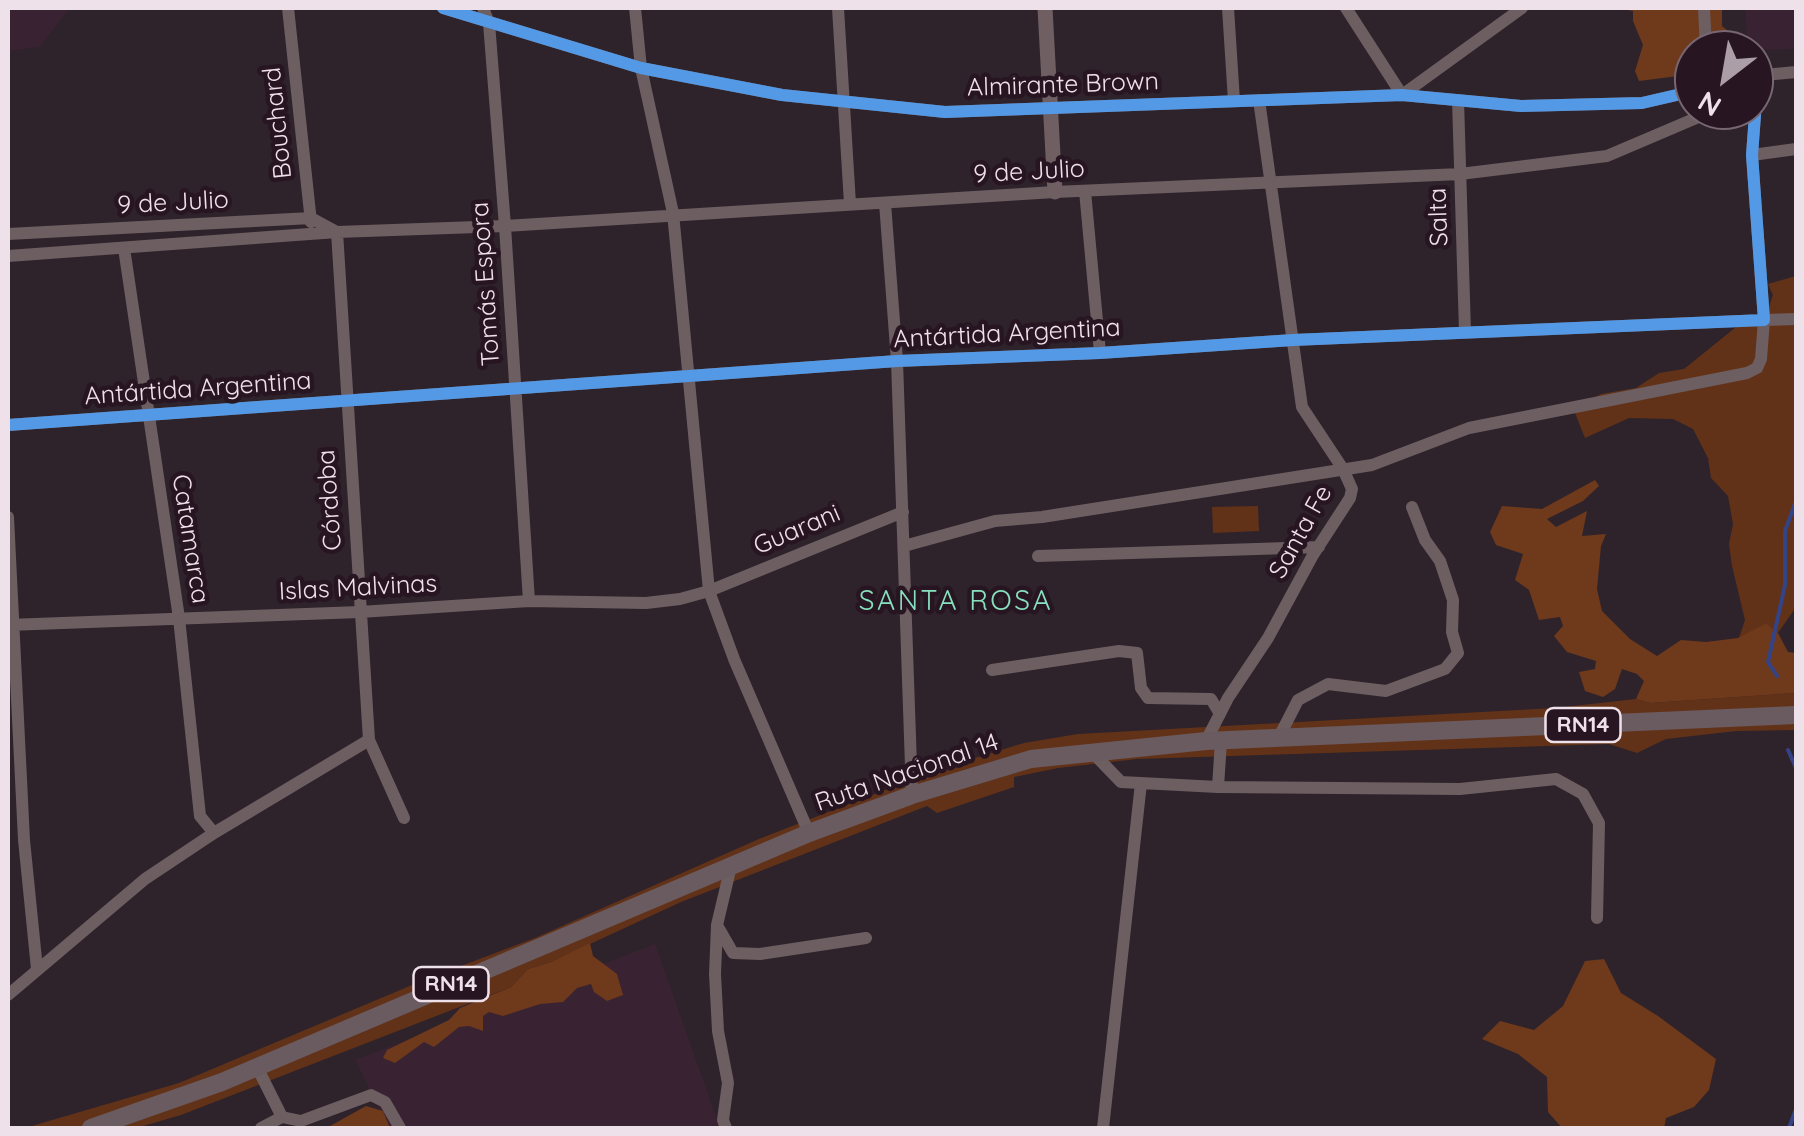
<!DOCTYPE html>
<html>
<head>
<meta charset="utf-8">
<style>
	body { margin:0 }
	#map { position:relative; width:1804px; height:1136px; overflow:hidden; background:#2e232b; font-family:Quicksand,sans-serif }
	canvas { display:block }
	.frame { position:absolute; inset:0; border:10px solid #efe1ea; pointer-events:none }
	.north { position:absolute; left:1674px; top:30px; width:100px; height:100px; box-sizing:border-box; background:#281522; border:2px solid #786772; border-radius:50%; rotate:211deg; font-size:28px; font-weight:700; line-height:40px; text-align:center; color:#efe1ea }
	.north::after { content:''; display:block; margin:auto; width:35px; height:45px; background:#ab9ea7; clip-path:polygon(50% 0,100% 100%,50% 72%,0 100%) }
</style>
</head>
<body>
<div id="map">
<canvas width="1804" height="1136"></canvas>
<div class="frame"></div>
<div class="north">N</div>
</div>
<script>
const c = document.querySelector('canvas').getContext('2d');
c.lineJoin = 'round';
function fillPath(path, color) { c.fillStyle = color; c.fill(path, 'evenodd'); }
const shape = rows => new Path2D(rows.map(r => 'M' + r).join(''));
function trace(path, color, width, dash) { c.strokeStyle = color; c.lineWidth = width; c.lineCap = dash ? 'butt' : 'round'; c.setLineDash(dash || []); c.stroke(path); }
function label(font, color, halo, rows, align = 'center') {
  c.font = font + ' Quicksand,sans-serif'; c.lineWidth = 9; c.setLineDash([]); c.textBaseline = 'middle'; c.strokeStyle = halo; c.fillStyle = color; for (const [text, x, y, turn = 0] of rows) {
    c.save(); c.translate(x, y); c.rotate((+turn || 0) * Math.PI / 180); c.textAlign = isNaN(turn) ? turn : align; if (halo) c.strokeText(text, 0, 0); c.fillText(text, 0, 0); c.restore();
  }
}
const built = shape([
	[8,8,70,8,39,47,8,51],
	[1745,8,1796,8,1796,49,1748,50],
	[655,944,720,1128,389,1128,355,1060]
]);
const green = shape([
	[1796,276,1796,607,1778,633,1766,623,1739,638,1745,620,1732,566,1729,544,1733,524,1728,496,1711,478,1708,458,1693,429,1673,419,1629,418,1585,438,1573,408,1601,394,1636,388,1659,373,1684,369,1741,323,1764,320,1773,295,1768,284],
	[1258,506,1259,531,1213,533,1212,507],
	[1796,693,1796,730,1736,731,1666,739,1637,753,1609,744,1137,759,1058,768,1014,777,1014,787,937,813,927,806,681,902,551,962,528,969,511,987,181,1115,136,1128,25,1128,179,1083,424,980,535,938,759,839,939,769,1024,743,1078,734,1555,708,1636,699,1650,703]
]);
const forest = shape([
	[1616,8,1722,8,1722,26,1733,35,1734,50,1694,50,1694,74,1639,81,1635,71,1643,45,1633,21,1633,11],
	[1595,480,1599,486,1583,501,1547,519,1556,527,1587,511,1582,536,1606,534,1601,546,1597,589,1602,611,1630,639,1657,656,1681,640,1706,642,1738,638,1766,623,1778,633,1788,652,1796,653,1796,693,1650,703,1636,699,1644,681,1637,674,1622,669,1615,689,1603,697,1585,691,1579,672,1595,669,1596,661,1567,652,1554,636,1563,626,1560,617,1539,620,1529,590,1515,580,1523,554,1496,545,1490,532,1502,506,1542,509],
	[590,943,593,956,617,974,623,995,607,1001,594,992,591,984,577,988,563,1002,540,1004,503,1016,489,1012,483,1016,483,1031,469,1026,459,1027,434,1047,424,1042,395,1063,383,1058,387,1050,449,1020,460,1008,511,987,528,969,551,962],
	[1604,959,1621,993,1658,1016,1716,1059,1709,1090,1694,1107,1666,1118,1664,1128,1562,1128,1548,1112,1547,1077,1518,1054,1482,1039,1500,1021,1534,1030,1563,1006,1585,961],
	[366,1106,383,1111,390,1128,297,1128,330,1126]
]);
const stream = shape([
	[1777,676,1768,662,1785,585,1785,531,1796,501],
	[1788,750,1796,768],
	[1789,1128,1796,1109]
]);
const minor = shape([
	[288,8,311,222],
	[443,8,641,68,782,95,945,112,1402,95,1521,106,1642,103,1694,91],
	[483,8,489,23,505,226,529,601],
	[635,8,641,68,673,213,709,591,734,659,809,833],
	[838,8,850,204],
	[1228,8,1234,101],
	[1346,8,1402,95,1522,8],
	[1704,8,1706,50],
	[1754,76,1796,72],
	[1458,100,1465,332],
	[1752,155,1796,149],
	[1085,191,1100,353],
	[885,203,897,361,912,795],
	[337,232,369,740,404,818],
	[8,234,311,218,335,231],
	[124,248,179,618,200,816,214,833],
	[8,256,337,232,505,226,1055,192,1460,174,1607,156,1715,110],
	[8,425,897,361,1100,353,1293,340,1764,320,1752,155,1758,75],
	[8,517,24,840,37,969],
	[904,546,995,521,1042,517,1372,465,1469,428,1747,373,1757,368,1761,359,1764,320,1796,319],
	[1038,556,1319,547],
	[8,625,360,612,529,601,646,603,680,599,709,591,903,512],
	[992,670,1119,651,1137,653,1141,688,1148,698,1211,699,1220,714],
	[1278,739,1298,700,1328,684,1386,691,1445,669,1458,653,1452,632,1453,600,1440,561,1425,540,1412,507],
	[1206,741,1228,698,1268,638,1313,555,1350,498,1352,489,1343,469,1302,407,1259,100],
	[1092,752,1121,782,1218,787,1460,789,1556,779,1583,794,1599,823,1597,918],
	[1218,787,1221,741],
	[718,927,733,953,760,954,866,938],
	[8,995,145,879,214,833,369,740],
	[257,1067,282,1117,261,1128],
	[282,1117,301,1121,371,1095,385,1102,400,1128],
	[726,1128,723,1120,728,1083,718,1031,715,974,717,925,731,866],
	[1103,1128,1141,783]
]);
const major = shape([
	[1045,8,1055,192]
]);
const highway = shape([
	[91,1128,222,1082,809,833,912,795,1031,759,1206,741,1796,715]
]);
const cycleway = shape([
	[443,8,641,68,782,95,945,112,1402,95,1521,106,1642,103,1694,91],
	[8,425,897,361,1100,353,1293,340,1764,320,1752,155,1758,75]
]);
const shields = [
	[1583,725,75],
	[451,984,75]
];
const shieldNames = [
	["RN14",1583,725],
	["RN14",451,984]
];
const streetNames = [
	["Almirante Brown",1063,85,-2],
	["Bouchard",278,123,-96],
	["9 de Julio",1029,172,-3],
	["9 de Julio",173,203,-3],
	["Salta",1439,217,-92],
	["Tomás Espora",486,284,-94],
	["Antártida Argentina",1007,334,-3],
	["Antártida Argentina",198,389,-4],
	["Córdoba",330,500,-94],
	["Guarani",797,530,-23],
	["Santa Fe",1301,532,-61],
	["Catamarca",190,539,81],
	["Islas Malvinas",358,588,-3],
	["Ruta Nacional 14",907,773,-19]
];
const neighbourhoodNames = [
	["SANTA ROSA",956,602]
];
fillPath(built, '#392232');
fillPath(green, '#623218');
fillPath(forest, '#6f391b');
trace(stream, '#334386', 4);
trace(minor, '#6d5e61', 12);
trace(major, '#6f5e62', 15);
trace(highway, '#6a5b61', 18);
trace(cycleway, '#5399e6', 12);
for (const [x, y, w] of shields) { const box = new Path2D(); box.roundRect(x - w / 2, y - 17, w, 34, 8); c.fillStyle = '#281522'; c.fill(box); trace(box, '#efe1ea', 2.5); }
label('bold 22px', '#efe1ea', null, shieldNames);
label('25px', '#efe1ea', '#281522', streetNames);
c.letterSpacing = '2.5px';
label('28px', '#87e1be', '#281522', neighbourhoodNames);
c.letterSpacing = '0px';
</script>
</body>
</html>
